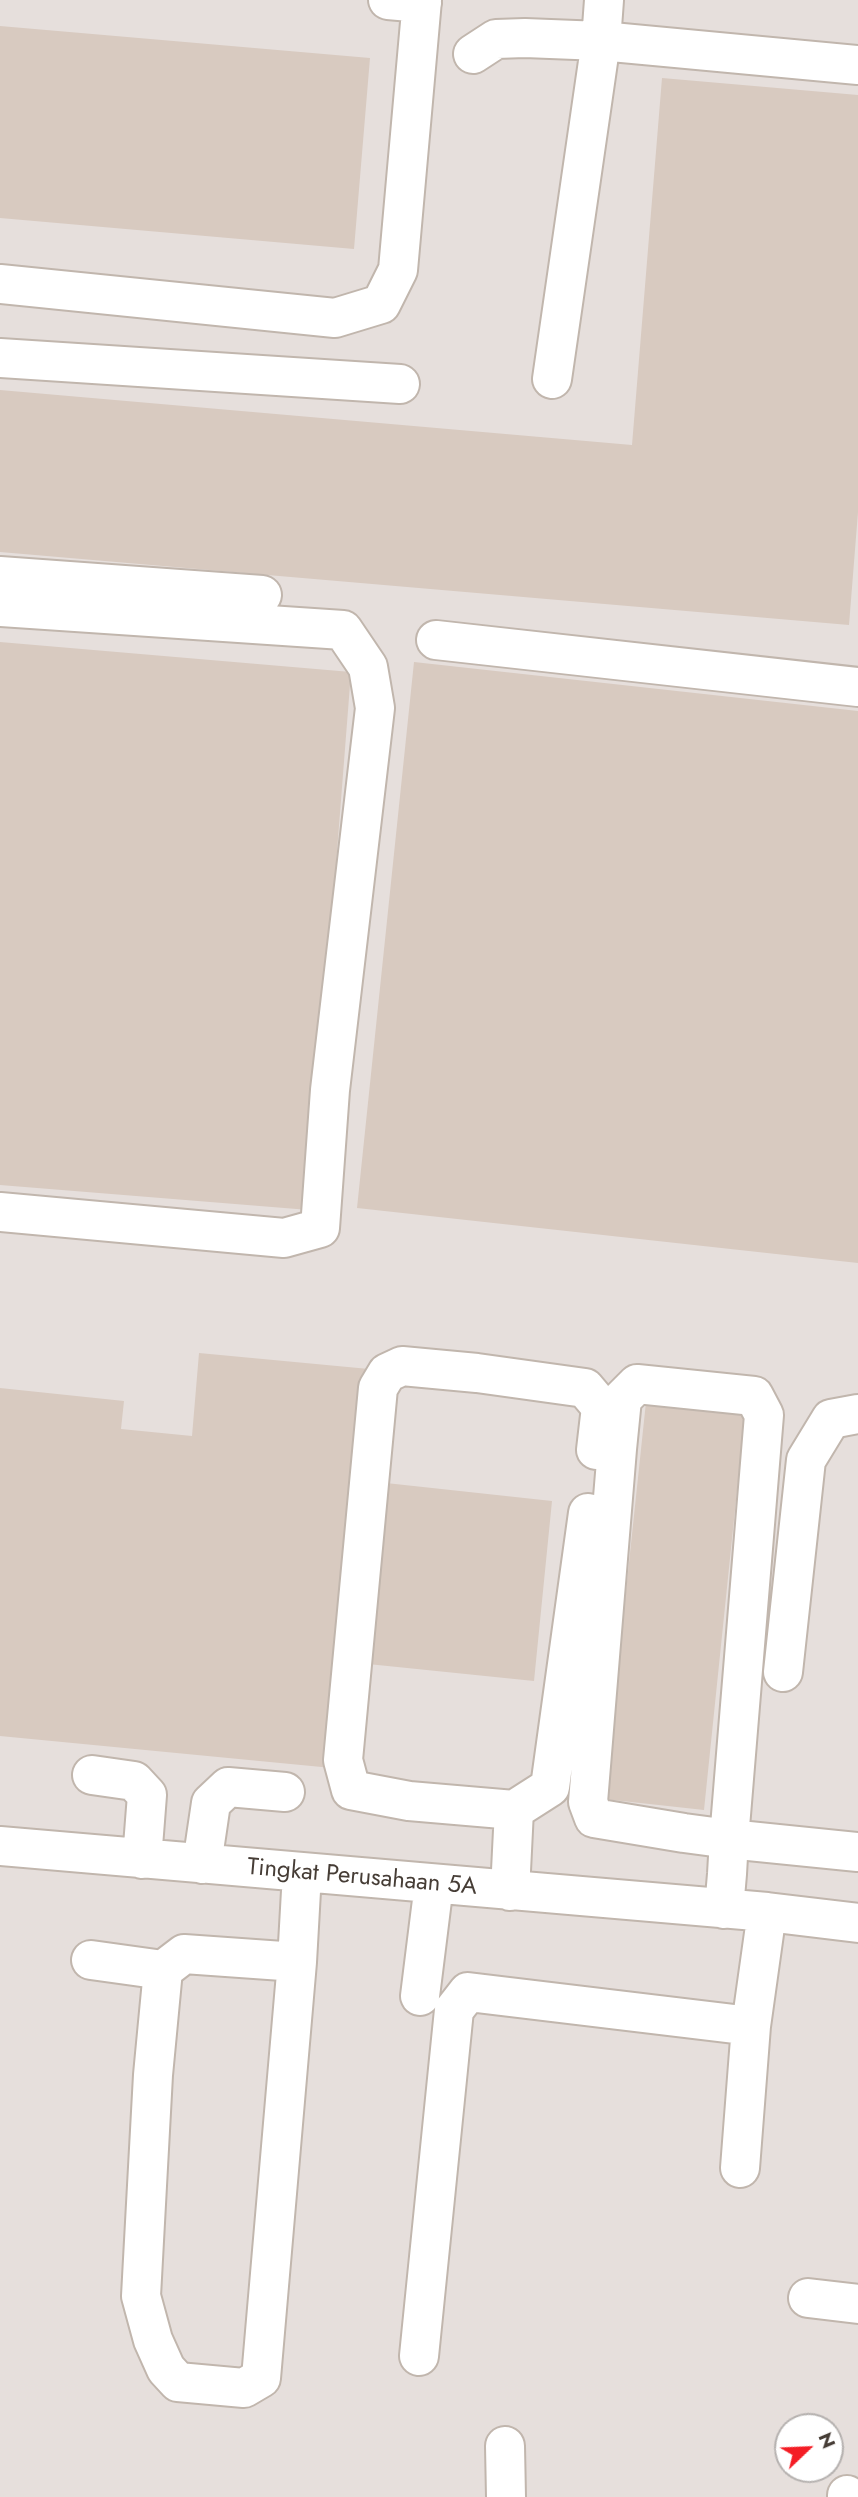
<!DOCTYPE html>
<html>
<head>
<meta charset="utf-8">
<style>
	body { margin:0 }
	#map { position:relative; width:858px; height:2497px; overflow:hidden; background:#f3ede7; font-family:Jost,sans-serif }
	canvas { display:block }
	.north { position:absolute; left:774px; top:2413px; width:70px; height:70px; box-sizing:border-box; background:#fff; border:2px solid #b5b1af; border-radius:50%; rotate:67deg; font-size:19px; font-weight:700; line-height:28px; text-align:center; color:#463d36 }
	.north::after { content:''; display:block; margin:auto; width:24px; height:32px; background:#f41d25; clip-path:polygon(50% 0,100% 100%,50% 72%,0 100%) }
</style>
</head>
<body>
<div id="map">
<canvas width="858" height="2497"></canvas>
<div class="north">N</div>
</div>
<script>
const c = document.querySelector('canvas').getContext('2d');
c.lineJoin = 'round';
function fillPath(path, color) { c.fillStyle = color; c.fill(path, 'evenodd'); }
const shape = rows => new Path2D(rows.map(r => 'M' + r).join(''));
function trace(path, color, width, dash) { c.strokeStyle = color; c.lineWidth = width; c.lineCap = dash ? 'butt' : 'round'; c.setLineDash(dash || []); c.stroke(path); }
function label(font, color, halo, rows, align = 'center') {
  c.font = font + ' Jost,sans-serif'; c.lineWidth = 5; c.setLineDash([]); c.textBaseline = 'middle'; c.strokeStyle = halo; c.fillStyle = color; for (const [text, x, y, turn = 0] of rows) {
    c.save(); c.translate(x, y); c.rotate((+turn || 0) * Math.PI / 180); c.textAlign = isNaN(turn) ? turn : align; if (halo) c.strokeText(text, 0, 0); c.fillText(text, 0, 0); c.restore();
  }
}
const industrial = shape([
	[0,0,858,0,858,2497,0,2497],
	[788,2427,830,2427,830,2469,788,2469]
]);
const building = shape([
	[0,26,370,58,354,249,0,218],
	[662,78,858,95,858,512,849,625,0,552,0,390,632,445],
	[0,642,351,672,309,1210,0,1185],
	[414,662,858,711,858,1263,357,1208],
	[199,1353,369,1369,332,1768,0,1736,0,1388,124,1401,121,1429,192,1436],
	[646,1402,745,1413,704,1810,604,1799],
	[386,1483,552,1501,534,1681,368,1664]
]);
const minor = shape([
	[388,0,422,3],
	[473,54,496,39,525,38,601,41,858,65],
	[0,284,335,318,381,304,398,270,422,0],
	[0,358,400,384],
	[552,379,601,41,604,0],
	[0,576,262,595],
	[0,607,343,630,368,667,375,708,330,1090,320,1228,284,1238,0,1212],
	[436,640,858,687],
	[783,1672,806,1460,831,1419,858,1414],
	[92,1775,134,1781,147,1795,142,1859],
	[514,1810,409,1801,351,1790,343,1760,378,1388,387,1373,402,1366,477,1373,585,1388,601,1407,596,1450],
	[0,1846,767,1912,751,2026,740,2168],
	[202,1864,211,1803,228,1787,285,1792],
	[510,1891,514,1810,550,1787,588,1513],
	[724,1909,727,1874,729,1839,764,1415,754,1396,637,1384,622,1399,617,1449,588,1802,594,1818,684,1833,729,1839,858,1852],
	[767,1912,858,1923],
	[91,1960,163,1970],
	[297,1962,184,1954,163,1970,153,2075,141,2296,153,2340,166,2369,178,2382,244,2388,261,2378,297,1962,302,1873],
	[420,1996,434,1884],
	[808,2298,858,2304],
	[419,2356,454,2010,468,1992,751,2026],
	[505,2446,506,2497],
	[847,2497,847,2495]
]);
const streetNames = [
	["Tingkat Perusahaan 5A",362,1878,5]
];
fillPath(industrial, '#e6dfdc');
fillPath(building, '#d8cac0');
trace(minor, '#c1b6ad', 42);
trace(minor, '#fff', 38);
label('24px', '#463d36', '#fff', streetNames);
</script>
</body>
</html>
